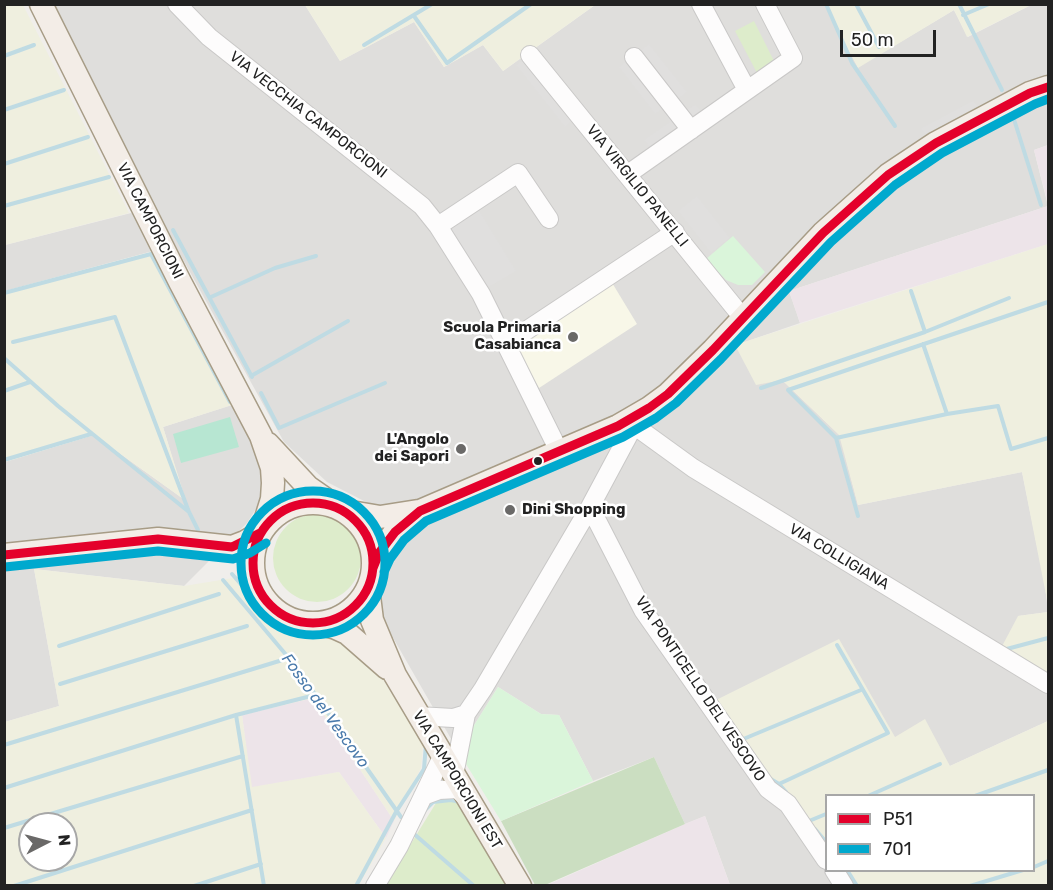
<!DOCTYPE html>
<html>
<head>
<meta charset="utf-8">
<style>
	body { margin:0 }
	#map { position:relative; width:1053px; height:890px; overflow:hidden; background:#f0eeeb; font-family:Rubik,sans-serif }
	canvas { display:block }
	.frame { position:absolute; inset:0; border:6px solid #222; pointer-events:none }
	.legend { position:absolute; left:825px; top:794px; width:210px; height:78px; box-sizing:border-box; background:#fff; border:2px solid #a7a7a7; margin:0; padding:8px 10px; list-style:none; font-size:18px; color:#222 }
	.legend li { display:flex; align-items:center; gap:12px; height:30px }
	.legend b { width:30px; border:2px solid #a7a7a7 }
	.north { position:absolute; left:18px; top:812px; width:60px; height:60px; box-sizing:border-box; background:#fff; border:2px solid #a7a7a7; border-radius:50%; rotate:84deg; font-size:16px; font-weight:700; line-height:24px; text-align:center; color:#222 }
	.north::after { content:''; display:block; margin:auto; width:21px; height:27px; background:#6a6968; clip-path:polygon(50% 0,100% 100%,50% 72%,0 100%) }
	.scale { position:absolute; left:840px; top:30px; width:96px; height:27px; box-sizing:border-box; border:3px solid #222; border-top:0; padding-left:8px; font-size:18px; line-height:21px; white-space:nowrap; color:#222; -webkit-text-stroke:4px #fff; paint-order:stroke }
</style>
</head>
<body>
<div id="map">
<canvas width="1053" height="890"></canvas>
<div class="frame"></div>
<ul class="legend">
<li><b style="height:8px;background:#e4002b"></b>P51</li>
<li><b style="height:8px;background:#00a9ce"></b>701</li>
</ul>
<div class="north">N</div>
<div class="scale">50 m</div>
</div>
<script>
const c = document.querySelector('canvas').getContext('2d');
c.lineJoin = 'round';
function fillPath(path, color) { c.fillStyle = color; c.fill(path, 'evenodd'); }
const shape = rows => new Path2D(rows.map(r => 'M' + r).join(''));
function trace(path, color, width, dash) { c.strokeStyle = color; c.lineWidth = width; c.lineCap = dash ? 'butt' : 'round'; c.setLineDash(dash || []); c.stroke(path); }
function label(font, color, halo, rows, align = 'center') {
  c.font = font + ' Rubik,sans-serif'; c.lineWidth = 5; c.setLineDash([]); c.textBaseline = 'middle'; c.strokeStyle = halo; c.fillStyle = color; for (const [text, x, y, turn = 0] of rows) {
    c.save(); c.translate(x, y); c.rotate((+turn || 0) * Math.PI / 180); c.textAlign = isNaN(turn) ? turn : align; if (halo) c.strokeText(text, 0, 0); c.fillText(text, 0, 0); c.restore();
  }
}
const residential = shape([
	[35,5,305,5,340,61,414,22,444,67,483,45,503,71,595,5,825,5,858,67,954,10,968,37,1031,5,1048,5,1048,145,1034,150,1048,206,789,291,800,323,736,345,782,380,840,435,858,505,1022,472,1045,585,1048,612,1018,616,1048,678,1048,721,950,766,895,737,713,702,852,885,730,885,705,816,685,824,654,757,593,781,559,715,541,714,498,687,458,751,380,615,382,579,392,543,366,502,327,482,284,442,175,245,5,291,5,245,147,209],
	[235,404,257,449,266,493,247,523,184,586,34,569,59,706,5,722,5,462,94,435,185,500,163,427]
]);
const industrial = shape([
	[1048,145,1048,204,1034,150],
	[1048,206,1048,244,800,323,789,291],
	[313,698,394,821,386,838,339,772,251,788,242,715],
	[705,816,730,885,545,886,685,824]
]);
const education = shape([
	[611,281,637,324,539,388,516,346]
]);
const farmland = shape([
	[5,4,23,5,129,213,5,245],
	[305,5,595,5,503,71,483,45,444,67,414,22,340,61],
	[825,5,1031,5,967,37,954,10,858,68],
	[1048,244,1048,605,1022,472,858,505,839,435,782,380,756,385,735,345],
	[154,251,235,404,163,427,186,501,94,435,5,462,5,291],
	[34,569,184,586,239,577,270,611,287,621,319,629,370,659,423,744,421,768,394,821,313,698,242,715,252,787,339,772,386,838,359,885,5,886,5,722,59,706],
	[30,824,66,824,66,860,30,860],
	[1048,612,1048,678,1000,650,1018,616],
	[839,639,895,737,925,719,950,766,1048,721,1048,885,852,885,841,871,1034,870,1034,796,826,796,826,850,764,775,712,702]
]);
const grass = shape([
	[754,21,775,63,757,73,735,31],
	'273 558a44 44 0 1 1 88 0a44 44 0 1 1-88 0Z',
	[462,797,512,886,385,886,439,798]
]);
const forest = shape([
	[654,757,685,824,545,885,535,885,501,821]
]);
const park = shape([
	[733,236,765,272,752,285,738,285,726,280,706,259],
	[498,687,541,714,559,715,593,781,501,821,458,751]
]);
const pitch = shape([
	[230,417,239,447,181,463,173,434]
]);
const parking = shape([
	[649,44,687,92,677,100,685,111,695,105,703,113,652,150,644,140,670,122,662,109,655,114,619,67],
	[524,59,572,121,565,127,516,65],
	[973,101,978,106,926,134,920,129],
	[697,196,730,238,711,253,678,211],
	[477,207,516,271,485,289,447,226]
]);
const stream = shape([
	[826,4,852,63,895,126],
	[856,4,879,47],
	[959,4,1002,90],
	[963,15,989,4],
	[414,16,447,63,531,4],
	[364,45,432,4],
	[4,56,34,45],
	[4,110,64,90],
	[1012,113,1041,205],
	[4,164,88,137],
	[4,206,109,177],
	[173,230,252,377],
	[911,291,925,332],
	[4,293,151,254,230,402],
	[211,297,275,268,316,256],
	[13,342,115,317,189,512],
	[923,344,947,414],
	[4,358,58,406,189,512,198,530],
	[251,376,348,321],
	[761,388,925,332,1009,298],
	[4,391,30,382],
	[261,393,279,428,385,383],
	[836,438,947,414,998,406,1011,449,1048,438],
	[4,460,91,434],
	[858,516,836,438,788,390,1048,302],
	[232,574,260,606,278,620,312,630],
	[223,580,293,663,401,817],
	[59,646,219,594],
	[1003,650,1048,638],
	[60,684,247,626],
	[236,715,264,886],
	[741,740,861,690],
	[4,745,289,658],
	[769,778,779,784,786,792],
	[779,784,888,733,837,645],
	[4,788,236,715,315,695],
	[868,796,940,764],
	[975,796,1048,770],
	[425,810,433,802,451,800,460,802],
	[809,821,826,814],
	[4,828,243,756],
	[815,829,826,842],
	[413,833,474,886],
	[1034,867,1048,861],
	[847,870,857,886],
	[14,886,252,810],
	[194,886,261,864],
	[356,886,396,812,424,769,426,744],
	[970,886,1023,870]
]);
const minor = shape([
	[177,4,209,37,422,206,438,226,481,294,559,451],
	[701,4,747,90],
	[530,55,743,318],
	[634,57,691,130],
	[628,174,793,58,765,4],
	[438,226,518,173,549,219],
	[506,344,675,232],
	[628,421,693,468,1048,684],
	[590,507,643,610,768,789,788,804,826,860],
	[418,716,453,718,466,714],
	[454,775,466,714,483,689,590,507,634,425],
	[423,796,439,790,457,789,470,801],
	[834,870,844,886],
	[375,886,399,846,442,757]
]);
const major = shape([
	[41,4,180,282,261,436,272,468,273,483,272,499,262,531],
	[268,444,308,487,331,503],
	'253 563a60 60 0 1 1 120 0a60 60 0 1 1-120 0Z',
	[345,511,380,517,418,511],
	[4,555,158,539,232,547,245,542,260,533],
	[373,568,379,553,395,532,420,511,618,426,649,408,668,394,713,350,823,233,888,175,936,143,1030,93,1048,87],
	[368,588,372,620,395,675,520,886],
	[318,623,336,628,347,633,387,668]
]);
const bus1 = shape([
	'253 563a60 60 0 1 1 120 0a60 60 0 1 1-120 0Z',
	[4,555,158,539,232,547,260,533],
	[373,568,379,553,395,532,420,511,618,426,649,408,668,394,713,350,823,233,888,175,936,143,1030,93,1048,87]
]);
const bus2 = shape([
	'241 563a72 72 0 1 1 144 0a72 72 0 1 1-144 0Z',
	[5,567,158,551,233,559,250,553,266,543],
	[384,572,390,559,404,540,426,521,623,437,656,418,676,403,721,359,831,242,895,185,942,153,1035,104,1048,99]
]);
const markers = [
	[573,337,6,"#6a6968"],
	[461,449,6,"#6a6968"],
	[538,461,5,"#222"],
	[510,510,6,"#6a6968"]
];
const streetNames = [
	["VIA VECCHIA CAMPORCIONI",308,115,38],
	["VIA VIRGILIO PANELLI",637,186,51],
	["VIA CAMPORCIONI",150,221,63],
	["VIA COLLIGIANA",839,557,31],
	["VIA PONTICELLO DEL VESCOVO",700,689,56],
	["VIA CAMPORCIONI EST",457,780,59]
];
const poiNames = [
	["Scuola Primaria",561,328],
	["Casabianca",561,345],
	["L'Angolo",449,440],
	["dei Sapori",449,457],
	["Dini Shopping",522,510,"left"]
];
const waterNames = [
	["Fosso del Vescovo",325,711,54]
];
fillPath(residential, '#dfdedc');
fillPath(industrial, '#ede4e9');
fillPath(education, '#f8f7e8');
fillPath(farmland, '#efefdf');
fillPath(grass, '#ddeccb');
fillPath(forest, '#cbdec1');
fillPath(park, '#daf5da');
fillPath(pitch, '#b7e6d2');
fillPath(parking, '#e0dfde');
trace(stream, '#bfdbe3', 4);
trace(minor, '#c9c8c7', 20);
trace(major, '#a79c86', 25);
trace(minor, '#fdfcfc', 18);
trace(major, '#f3ede7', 22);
trace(bus1, '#e4002b', 9);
trace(bus2, '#00a9ce', 9);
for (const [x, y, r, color] of markers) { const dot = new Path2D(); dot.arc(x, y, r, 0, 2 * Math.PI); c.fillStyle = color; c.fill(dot); trace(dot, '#fff', 2); }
label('15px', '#222', '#fff', streetNames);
label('bold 15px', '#222', '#fff', poiNames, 'right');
label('italic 16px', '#4a7aab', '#fff', waterNames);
</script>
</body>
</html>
